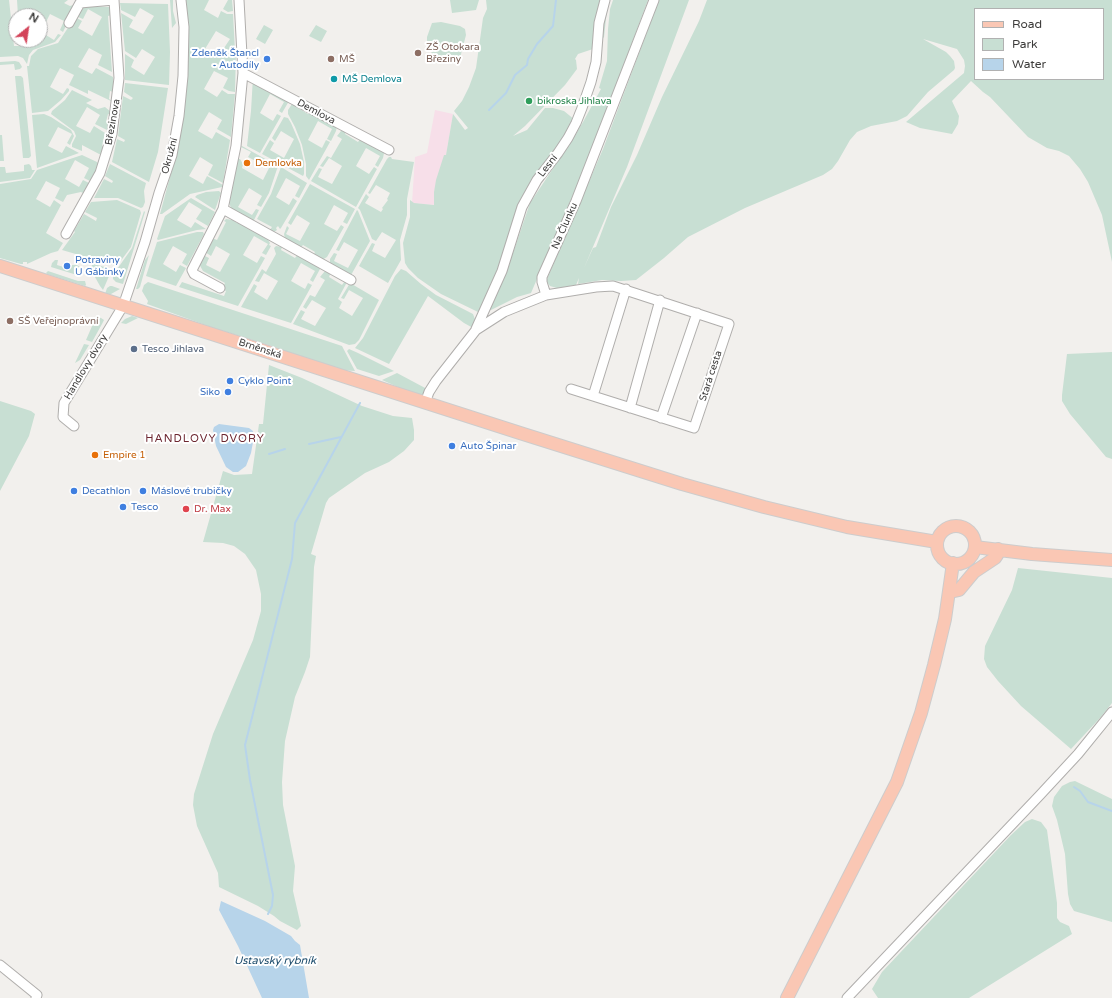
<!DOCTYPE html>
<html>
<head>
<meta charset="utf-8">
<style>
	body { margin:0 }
	#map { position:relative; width:1112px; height:998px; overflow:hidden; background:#f2f0ed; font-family:"Varela Round",sans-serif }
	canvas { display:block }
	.legend { position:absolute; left:974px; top:8px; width:130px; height:72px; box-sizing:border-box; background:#fff; border:1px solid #b1b1b1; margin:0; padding:5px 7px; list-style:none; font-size:12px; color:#3d3c3b }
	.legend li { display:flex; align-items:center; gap:8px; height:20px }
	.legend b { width:20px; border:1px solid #b1b1b1 }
	.north { position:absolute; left:8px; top:8px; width:40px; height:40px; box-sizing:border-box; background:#fff; border:1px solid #b1b1b1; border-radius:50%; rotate:30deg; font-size:11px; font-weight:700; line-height:16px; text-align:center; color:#3d3c3b }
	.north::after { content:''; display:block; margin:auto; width:14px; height:18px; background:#d34359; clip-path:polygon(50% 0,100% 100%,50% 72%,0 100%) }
</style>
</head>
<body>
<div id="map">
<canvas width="1112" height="998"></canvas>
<ul class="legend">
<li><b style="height:5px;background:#fac7b4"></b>Road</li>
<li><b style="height:11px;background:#c8dfd3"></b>Park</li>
<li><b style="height:11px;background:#b7d4ea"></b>Water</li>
</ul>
<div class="north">N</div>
</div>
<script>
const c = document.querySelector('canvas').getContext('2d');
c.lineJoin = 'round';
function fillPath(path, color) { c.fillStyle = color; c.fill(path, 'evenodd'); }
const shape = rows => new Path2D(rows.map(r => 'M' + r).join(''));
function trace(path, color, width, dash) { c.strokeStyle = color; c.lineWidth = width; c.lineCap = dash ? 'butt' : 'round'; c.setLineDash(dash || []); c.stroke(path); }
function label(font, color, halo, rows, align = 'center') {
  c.font = font + ' "Varela Round",sans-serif'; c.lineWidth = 4; c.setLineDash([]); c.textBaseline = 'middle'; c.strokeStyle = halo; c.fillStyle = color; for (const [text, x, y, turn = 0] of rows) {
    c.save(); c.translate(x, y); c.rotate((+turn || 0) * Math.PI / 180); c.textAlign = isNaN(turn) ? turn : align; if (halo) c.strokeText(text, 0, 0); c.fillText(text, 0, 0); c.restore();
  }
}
const industrial = shape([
	[435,110,453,114,446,156,434,192,434,205,412,203,415,157,427,153]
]);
const green = shape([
	[0,0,9,0,14,46,21,46,21,40,40,40,40,16,18,16,17,0,68,0,64,3,70,6,73,5,74,9,63,32,60,30,64,21,50,14,41,32,54,40,58,34,61,35,55,42,33,50,29,55,27,64,23,58,18,56,0,57],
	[170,0,173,0,173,11,176,23,172,28],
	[186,0,209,0,204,10,218,18,221,11,227,14,233,14,235,51,230,51,224,48,230,39,216,31,205,49,219,57,223,50,229,54,236,53,235,92,229,91,223,88,228,78,214,71,204,89,217,97,222,90,228,94,235,94,231,137,217,129,222,120,209,112,198,131,212,139,216,132,230,140,223,183,208,175,213,165,200,157,189,176,203,184,207,176,223,185,222,187,190,194,162,214,160,214,174,162,187,77,189,45],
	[228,0,232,0,233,11,228,12,223,9],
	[450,0,479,0,476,10,452,13],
	[486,0,608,0,604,37,593,49,578,54,575,59,576,60,577,69,565,85,525,126,513,136,527,130,545,108,553,108,564,111,575,120,575,124,567,149,583,122,601,89,599,88,607,61,608,29,610,9,613,0,648,0,590,155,531,293,517,297,491,310,488,308,489,298,478,312,441,294,418,278,408,268,405,263,403,243,410,217,410,200,414,203,434,205,434,192,436,180,444,155,446,155,453,114,465,130,468,128,454,111,462,101,469,87,476,68,483,18,487,9],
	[560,158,530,203,513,253,518,227,539,175],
	[659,0,689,0,627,167,584,268,593,248,596,247,611,207,637,155,662,97,699,21,707,0,1112,0,1112,262,1102,215,1088,182,1080,169,1069,156,1059,151,1047,148,1028,137,990,97,983,92,971,81,952,101,959,116,958,124,952,134,920,128,906,122,964,73,965,66,964,60,957,49,923,39,946,52,950,56,954,61,955,68,954,70,928,92,907,116,897,121,871,126,857,132,850,140,838,161,832,169,823,175,745,208,688,237,664,258,636,280,621,281,602,280,578,284,579,278,576,285,557,288,550,286,547,282,547,279,603,149],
	[975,9,1103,9,1103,79,975,79],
	[120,3,168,4,170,52,169,85,125,80,125,54,134,60,131,67,144,75,155,57,142,49,136,58,125,51,121,13,133,20,129,27,143,34,154,16,140,8,135,17,121,10],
	[88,6,110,7,112,15,108,16,112,72,98,65,102,55,89,48,78,67,92,74,96,68,113,77,113,92,110,91,109,99,114,102,111,104,111,101,88,90,88,94,69,85,74,75,60,68,50,87,63,94,67,88,69,89,69,91,61,100,48,111,32,113,27,66,29,66,31,56,38,49,58,43,75,17,82,21,78,28,92,36,102,17,88,9,83,19,78,17,83,8],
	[441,22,460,26,465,29,466,35,460,58,456,60,440,58,435,56,430,51,427,44,427,37,432,23],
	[264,25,273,30,265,44,256,39],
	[316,25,327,31,321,42,309,36],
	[15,61,19,62,21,65,22,67,20,69,15,70,14,64,0,65,0,62],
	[15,76,21,76,23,78,31,156,29,158,23,158],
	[253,77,289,101,282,113,279,111,284,102,270,94,260,113,273,121,277,114,281,116,260,153,247,146,251,111],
	[125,83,168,88,158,152,149,182,112,162,117,139,124,142,125,140,118,136,123,96,131,100,133,98,124,92],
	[72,90,92,100,86,103,98,109,105,107,111,112,112,115,108,114,106,122,110,123,109,131,95,124,100,115,87,107,76,126,90,133,94,126,105,133,102,146,104,147,101,159,101,155,82,145,82,151,72,147,72,144,76,136,74,131,51,114,52,111,65,100],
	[297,102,295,106,308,114,311,110,337,126,336,131,331,141,327,139,332,129,318,121,308,140,322,148,326,140,330,142,309,180,306,176,306,164,302,145,295,127,288,114,288,110,292,104],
	[44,114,51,117,71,130,74,136,70,145,67,143,72,134,58,127,48,146,62,153,66,146,79,153,37,168,32,115],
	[284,117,288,118,291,123,300,144,304,162,304,174,303,176,262,154,270,140,274,143,270,150,284,158,294,139,281,131,275,141,272,138],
	[341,131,346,131,345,134,358,142,361,138,383,151,384,153,383,158,378,167,375,165,380,156,366,148,356,166,369,174,374,167,377,169,356,207,311,181,319,168,322,169,318,177,332,184,342,166,329,158,323,167,320,166,327,156,331,158,342,139,337,136],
	[0,135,2,135,4,161,0,161],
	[242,146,278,166,269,193,261,207,257,205,262,196,249,188,238,207,252,215,256,209,259,210,253,222,232,210,229,203,237,159,240,159,243,164,242,168,263,180,269,168,248,157,251,152,241,147],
	[82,155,97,162,100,166,92,182,84,178,89,168,75,160,65,179,79,187,83,180,91,184,85,194,81,192,67,195,63,202,55,198,60,188,46,181,36,199,50,207,54,200,61,205,46,233,63,243,58,251,51,253,27,264,27,262,23,262,23,264,21,264,0,258,0,184,31,179,37,170],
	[389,157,391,157,392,159,414,162,407,199,407,215,400,240,401,260,388,283,359,266,372,243,375,244,372,251,385,258,396,240,382,232,376,241,372,239,360,210,358,208,366,194,369,197,365,203,381,212,383,209,382,208,388,200,387,199,390,193,376,185,370,194,368,193,387,159],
	[29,164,31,166,32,170,35,170,30,178,0,182,0,167,5,167,6,173,24,171,24,165],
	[110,164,146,183,144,191,145,202,143,207,141,208,118,198,94,198,104,179,112,183,113,181,105,176],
	[281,167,307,183,299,198,295,196,300,186,286,178,276,197,289,205,293,198,297,201,281,228,280,229,278,226,276,228,277,230,274,232,269,231,272,227,257,219,271,194],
	[310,184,355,209,347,224,343,222,348,213,334,205,324,224,337,231,341,225,344,227,327,257,322,260,313,256,315,252,303,245,300,248,285,239,284,234,287,226,289,228,286,234,300,241,310,223,297,215,291,225,288,223],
	[219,191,221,193,215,210,195,197,197,195,206,192],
	[191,198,215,212,208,226,196,219,202,210,189,202,177,220,191,228,195,222,206,229,197,230,158,240,157,239,165,216],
	[117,200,140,210,141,213,131,247,117,266,62,250,75,232,74,231,84,214,96,221,97,218,85,212,91,202],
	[357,210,358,211,370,241,350,277,332,267,330,263,330,259,334,253,337,254,334,261,348,268,358,250,344,242,339,251,336,250],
	[144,211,145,212,123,284,116,282,113,279,113,275,132,248],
	[226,219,233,220,237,223,238,222,268,240,270,243,269,245,271,246,266,255,262,253,268,244,254,236,243,255,257,263,261,256,265,258,238,306,179,287,182,282,224,296,226,291,222,289,225,283,203,271,199,264,203,255,209,258,206,265,220,272,230,254,216,246,211,256,205,252,212,238,217,240,226,222,224,221],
	[197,232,203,232,204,234,187,266,182,263,187,254,173,246,163,264,176,272,180,265,186,268,176,286,146,276,157,242],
	[276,246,282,247,281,250,295,258,298,254,319,266,320,269,313,282,310,280,315,271,301,263,291,281,305,289,308,283,312,285,291,323,241,307,254,284,257,286,254,292,267,300,278,281,264,273,259,282,255,281,262,269,266,272,276,254,274,248],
	[149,255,140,287,138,289,136,289,145,260],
	[55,260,58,260,57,265,70,269,72,265,75,265,75,264,80,267,82,271,81,274,77,275,51,267,52,263],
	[94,264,108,268,111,270,110,274,103,290,100,286,91,270,92,265],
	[401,269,406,271,421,284,436,295,473,314,476,322,473,328,464,323,428,296,389,364,355,348,363,338,395,276],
	[48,271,78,281,85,281,86,285,85,286,47,274,46,273],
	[325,271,331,272,329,277,342,285,345,281,347,282,338,299,342,302,339,308,352,316,363,298,349,290,344,299,341,298,350,283,379,300,359,340,355,344,349,345,293,324,301,310,305,312,301,319,315,326,326,308,312,300,306,309,303,307,310,295,315,297,325,280,320,277],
	[148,282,336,344,342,346,355,371,339,370,293,355,278,348,211,327,147,304,148,301,142,291,144,285],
	[110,286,112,286,120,289,111,294,105,294,107,288],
	[98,316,104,320,102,324,92,342,86,340,96,317],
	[132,316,138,318,126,324,121,323,125,319],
	[84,344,89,345,80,360,75,363],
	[349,349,358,353,394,371,379,376,357,369,347,351],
	[1112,352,1112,459,1106,457,1070,414,1062,401,1062,395,1067,354],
	[269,365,302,378,362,406,393,416,412,418,414,430,414,440,404,451,389,462,365,473,329,498,326,503,311,554,316,556,314,567,310,657,305,672,295,697,285,741,282,782,283,805,295,866,293,891,301,926,297,930,280,921,274,916,258,906,219,887,218,873,197,826,193,805,194,794,213,734,253,640,261,611,261,594,256,570,245,554,234,546,223,543,203,542,223,471,234,475,252,474,259,424,263,424],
	[397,373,427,389,428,391,422,395,407,391,382,380],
	[0,401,31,411,35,414,29,436,0,491],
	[1018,568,1112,578,1112,703,1100,718,1071,749,1021,706,998,681,987,667,984,659,985,646,1012,590],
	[1075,781,1112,799,1112,922,1074,911,1070,904,1068,894,1065,854,1057,820,1052,806,1054,797,1062,786,1070,782],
	[1032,819,1041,822,1047,830,1057,903,1057,918,1060,922,1069,926,1072,934,969,998,878,998,872,989,882,972,1011,835,1025,822]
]);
const water = shape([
	[219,424,249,428,253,431,254,437,251,453,246,466,238,472,233,472,226,467,216,446,213,430,214,427],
	[221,901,265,921,291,936,295,941,300,945,309,998,262,998,238,946,219,910]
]);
const stream = shape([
	[489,110,506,93,515,75,527,65,528,59,537,44,553,26,556,0],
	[309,444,341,437],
	[269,454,285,449],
	[1074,787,1080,791,1088,802,1112,811],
	[268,914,272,906,273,895,250,780,245,745,292,559,295,523,360,403]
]);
const minor = shape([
	[69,23,80,3,114,0],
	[243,73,389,150],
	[223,209,351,280],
	[66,234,100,173,112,134,119,78,114,0],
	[220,288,194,274,192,270,223,209,236,146,243,73,239,0],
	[546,295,542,282,542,277,576,201,654,0],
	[476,329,502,271,522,207,537,180,558,153,568,138,576,123,582,108,591,82,596,62,599,23,605,0],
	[593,396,626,289],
	[425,403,429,392,436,381,476,330,504,312,546,295,596,287,613,286,729,324,694,428,571,389],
	[630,408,660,300],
	[661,418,697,313],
	[74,426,63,417,64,403,123,306,145,242,159,193,172,155,179,116,183,76,184,27,181,0],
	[0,965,37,995,36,998],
	[847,998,1040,795,1078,754,1112,712]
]);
const major = shape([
	[0,266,520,433,682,484,764,507,847,527,937,542],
	'937 545a19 19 0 1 1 38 0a19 19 0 1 1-38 0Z',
	[975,547,1032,554,1112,560],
	[950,592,959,590,974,572,995,558,997,555,998,549],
	[787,998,897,782,921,713,934,665,945,619,953,563]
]);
const markers = [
	[418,53,4,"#8d6e63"],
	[267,59,4,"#3f7fe0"],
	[331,59,4,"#8d6e63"],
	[334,79,4,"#0f9aa8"],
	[529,101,4,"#2e9e5b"],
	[247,163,4,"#e8710a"],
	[67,266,4,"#3f7fe0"],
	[10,321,4,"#8d6e63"],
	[134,349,4,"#5c6f8a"],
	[230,381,4,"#3f7fe0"],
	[228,392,4,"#3f7fe0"],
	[452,446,4,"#3f7fe0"],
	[95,455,4,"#e8710a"],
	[74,491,4,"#3f7fe0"],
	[143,491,4,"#3f7fe0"],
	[123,507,4,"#3f7fe0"],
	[186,509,4,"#e0444e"]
];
const educationNames = [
	["ZŠ Otokara",426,47],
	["Březiny",426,59],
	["MŠ",339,59],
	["SŠ Veřejnoprávní",18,321]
];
const shopNames = [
	["Zdeněk Štancl",259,53,"right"],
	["- Autodíly",259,65,"right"],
	["Potraviny",75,260],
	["U Gábinky",75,272],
	["Cyklo Point",238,381],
	["Siko",220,392,"right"],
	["Auto Špinar",460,446],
	["Decathlon",82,491],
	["Máslové trubičky",151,491],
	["Tesco",131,507]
];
const cultureNames = [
	["MŠ Demlova",342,79]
];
const leisureNames = [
	["bikroska Jihlava",537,101]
];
const streetNames = [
	["Demlova",316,112,28],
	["Březinova",113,122,-80],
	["Okružní",170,156,-75],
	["Lesní",548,166,-52],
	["Na Člunku",565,226,-66],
	["Brněnská",260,349,18],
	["Handlovy dvory",86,367,-59],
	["Stará cesta",711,376,-72]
];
const foodNames = [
	["Demlovka",255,163],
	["Empire 1",103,455]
];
const serviceNames = [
	["Tesco Jihlava",142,349]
];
const healthNames = [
	["Dr. Max",194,509]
];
const neighbourhoodNames = [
	["HANDLOVY DVORY",205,439]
];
const waterNames = [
	["Ustavský rybník",275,961]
];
fillPath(industrial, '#f7dfe9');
fillPath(green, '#c8dfd3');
fillPath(water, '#b7d4ea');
trace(stream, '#b7d4ea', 2);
trace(minor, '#b0aeac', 11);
trace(major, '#cdcccc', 14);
trace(minor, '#fff', 9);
trace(major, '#fac7b4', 12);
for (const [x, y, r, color] of markers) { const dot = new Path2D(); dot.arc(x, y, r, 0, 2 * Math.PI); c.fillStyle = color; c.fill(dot); trace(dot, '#fff', 1.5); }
label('10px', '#785e54', '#fff', educationNames, 'left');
label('10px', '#366cbe', '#fff', shopNames, 'left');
label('10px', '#0d838f', '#fff', cultureNames, 'left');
label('10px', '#27864d', '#fff', leisureNames, 'left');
label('10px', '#3d3c3b', '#fff', streetNames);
label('10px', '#c56008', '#fff', foodNames, 'left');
label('10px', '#4e5e75', '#fff', serviceNames, 'left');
label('10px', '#be3a42', '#fff', healthNames, 'left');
c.letterSpacing = '1px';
label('11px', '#6d2730', '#fff', neighbourhoodNames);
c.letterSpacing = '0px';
label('italic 11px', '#1d4c6c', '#fff', waterNames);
</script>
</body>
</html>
